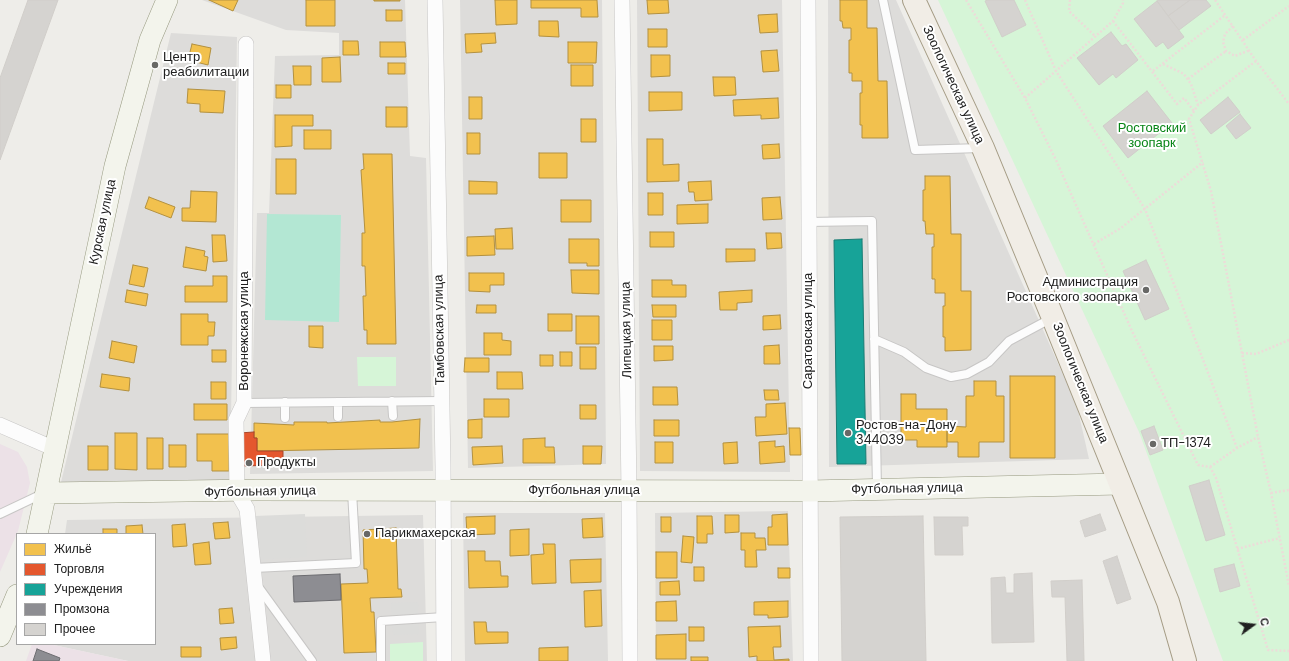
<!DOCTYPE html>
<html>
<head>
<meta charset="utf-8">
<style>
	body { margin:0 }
	#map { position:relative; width:1289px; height:661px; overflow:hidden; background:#eeede9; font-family:"DM Sans",sans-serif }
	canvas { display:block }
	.legend { position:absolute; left:16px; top:533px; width:140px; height:112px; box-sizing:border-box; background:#fff; border:1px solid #a6a6a6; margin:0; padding:5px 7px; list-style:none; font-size:12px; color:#202020 }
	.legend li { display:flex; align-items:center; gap:8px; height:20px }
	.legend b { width:20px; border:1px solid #a6a6a6 }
	.north { position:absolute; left:1233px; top:605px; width:40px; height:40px; -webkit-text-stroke:3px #fff; paint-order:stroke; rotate:75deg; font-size:11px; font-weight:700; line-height:16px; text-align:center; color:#202020 }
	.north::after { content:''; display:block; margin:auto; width:14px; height:18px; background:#202020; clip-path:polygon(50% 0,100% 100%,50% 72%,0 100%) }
</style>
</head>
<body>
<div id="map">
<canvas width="1289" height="661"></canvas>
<ul class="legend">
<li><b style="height:11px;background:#f2c14e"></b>Жильё</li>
<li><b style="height:11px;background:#e4572e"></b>Торговля</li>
<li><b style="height:11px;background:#17a398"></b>Учреждения</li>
<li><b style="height:11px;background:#8d8d92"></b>Промзона</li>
<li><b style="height:11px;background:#d5d3d0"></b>Прочее</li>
</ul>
<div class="north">С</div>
</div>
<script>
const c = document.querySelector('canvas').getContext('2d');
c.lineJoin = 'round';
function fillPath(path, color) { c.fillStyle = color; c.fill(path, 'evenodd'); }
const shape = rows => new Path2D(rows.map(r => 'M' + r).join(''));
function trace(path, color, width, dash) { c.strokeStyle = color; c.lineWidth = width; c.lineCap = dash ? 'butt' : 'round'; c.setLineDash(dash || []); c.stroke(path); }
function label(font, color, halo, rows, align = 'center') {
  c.font = font + ' "DM Sans",sans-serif'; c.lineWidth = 4; c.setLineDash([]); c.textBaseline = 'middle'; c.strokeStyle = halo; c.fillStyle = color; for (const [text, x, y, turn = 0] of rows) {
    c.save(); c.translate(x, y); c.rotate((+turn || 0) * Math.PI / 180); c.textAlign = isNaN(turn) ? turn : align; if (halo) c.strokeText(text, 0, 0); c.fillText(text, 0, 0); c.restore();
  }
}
const residential = shape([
	[202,0,405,0,410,156,426,158,433,471,250,474,257,213,269,213,275,56,339,55,339,33,286,30],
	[460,0,602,0,606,464,468,468],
	[637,0,782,0,790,472,640,471],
	[828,0,896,0,1077,406,1089,459,829,467],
	[171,33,237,37,230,481,61,482],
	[788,511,793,661,656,661,655,513],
	[463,513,605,513,608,661,465,661],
	[423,515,427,661,128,661,49,644,155,644,155,534,65,534,67,520]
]);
const industrial = shape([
	[0,444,18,452,27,467,30,483,18,531,0,572],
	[32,644,49,644,128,661,26,661]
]);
const religious = shape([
	[305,514,307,557,256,560,255,516],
	[418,602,419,634,393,635,391,603]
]);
const park = shape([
	[938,0,1289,0,1289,661,1223,661,1139,432],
	[357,357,396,357,396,386,358,386],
	[423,642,423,661,390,661,390,644]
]);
const pitch = shape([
	[267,214,341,215,339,322,265,320]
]);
const homes = shape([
	[209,0,238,0,233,11,209,0],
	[306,0,335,0,335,26,306,26,306,0],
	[374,0,400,0,400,1,374,1,374,0],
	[495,0,517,0,517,24,496,25,495,0],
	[531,0,597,0,598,17,581,17,581,8,531,8,531,0],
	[647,0,668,0,669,13,648,14,647,0],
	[840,0,867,0,867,28,877,28,878,81,887,81,888,138,862,138,862,125,860,125,860,93,862,93,862,81,852,81,852,73,849,73,849,40,851,40,851,28,843,28,842,21,840,21,840,0],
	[386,10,402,10,402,21,386,21,386,10],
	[777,14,778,32,760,33,758,15,777,14],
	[539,21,558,21,559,37,539,36,539,21],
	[648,29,667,29,667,47,648,47,648,29],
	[495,33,496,43,481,44,482,52,466,53,465,34,495,33],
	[343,41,358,41,359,55,343,55,343,41],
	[380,42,405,42,406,57,380,57,380,42],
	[568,42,597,42,596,63,568,63,568,42],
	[192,44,211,48,208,65,188,60,192,44],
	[777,50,779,71,763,72,761,51,777,50],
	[651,55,670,55,670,76,651,77,651,55],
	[340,57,341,82,322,82,322,58,340,57],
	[388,63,405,63,405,74,388,74,388,63],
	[571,65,593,65,593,86,571,86,571,65],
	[293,66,311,66,311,85,294,85,293,66],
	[713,77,735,77,736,95,714,96,713,77],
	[276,85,291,85,291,98,276,98,276,85],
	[188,89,225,91,223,113,200,112,200,104,187,103,188,89],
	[649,92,682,92,682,110,649,111,649,92],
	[469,97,482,97,482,119,469,119,469,97],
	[778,98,779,118,761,119,761,115,734,116,733,100,778,98],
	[386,107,407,107,407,127,386,127,386,107],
	[275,115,313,115,313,126,292,126,292,146,275,147,275,115],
	[581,119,596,119,596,142,581,142,581,119],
	[304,130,331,130,331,149,304,149,304,130],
	[467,133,480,133,480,154,467,154,467,133],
	[647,139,663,139,663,165,679,164,679,181,647,182,647,139],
	[779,144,780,158,763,159,762,145,779,144],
	[539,153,567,153,567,178,539,178,539,153],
	[363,154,392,154,396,344,367,344,367,330,364,330,363,296,366,296,365,266,362,266,362,233,365,233,361,170,364,169,363,154],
	[276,159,296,159,296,194,276,194,276,159],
	[925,176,950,176,951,234,961,234,961,291,971,291,971,350,945,351,945,337,943,337,943,306,945,306,945,293,935,293,935,279,932,279,932,247,934,247,934,234,926,234,925,221,923,221,923,190,925,190,925,176],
	[469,181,497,182,497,194,469,194,469,181],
	[711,181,712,200,695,201,694,192,689,192,688,182,711,181],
	[191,191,217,192,216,222,182,221,182,208,190,208,191,191],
	[648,193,663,193,663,215,648,215,648,193],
	[149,197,175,207,171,218,145,208,149,197],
	[780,197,782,219,763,220,762,198,780,197],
	[561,200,591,200,591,222,561,222,561,200],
	[708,204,708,223,677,224,677,205,708,204],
	[512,228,513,249,496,249,495,229,512,228],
	[650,232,674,232,674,247,650,247,650,232],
	[766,233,781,233,782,248,767,249,766,233],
	[212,235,225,235,227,261,213,262,212,235],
	[494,236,495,255,467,256,467,237,494,236],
	[569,239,599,239,599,266,587,266,587,263,569,263,569,239],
	[186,247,205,251,204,256,208,257,206,271,183,267,186,247],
	[726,249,755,249,755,261,726,262,726,249],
	[133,265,148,268,144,287,129,284,133,265],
	[571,270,599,270,599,294,572,293,571,270],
	[469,273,504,273,504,285,490,285,490,292,469,291,469,273],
	[213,276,227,276,227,302,185,302,185,286,213,286,213,276],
	[652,280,672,280,672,285,686,285,686,297,652,297,652,280],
	[127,290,148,294,146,306,125,302,127,290],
	[752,290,752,302,737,303,737,310,720,310,719,292,752,290],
	[477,305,496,305,496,313,476,313,477,305],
	[652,305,676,305,676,317,653,317,652,305],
	[181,314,208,314,208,322,215,322,214,336,208,336,208,345,181,345,181,314],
	[548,314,572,314,572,331,548,331,548,314],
	[780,315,781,329,763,330,763,316,780,315],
	[576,316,599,316,599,344,576,344,576,316],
	[652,320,672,320,672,340,652,340,652,320],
	[309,326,323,326,323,348,309,347,309,326],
	[484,333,502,333,502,340,511,341,511,355,484,355,484,333],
	[112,341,137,346,134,363,109,358,112,341],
	[779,345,780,364,764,364,764,346,779,345],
	[654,346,673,346,673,360,654,361,654,346],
	[580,347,596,347,596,369,580,369,580,347],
	[212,350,226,350,226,362,212,362,212,350],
	[560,352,572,352,572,366,560,366,560,352],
	[540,355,553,355,553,366,540,366,540,355],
	[465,358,489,358,489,372,464,372,465,358],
	[497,372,522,372,523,389,497,389,497,372],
	[102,374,130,378,129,391,100,387,102,374],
	[1010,376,1055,376,1055,458,1010,458,1010,376],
	[974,381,996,381,996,396,1004,396,1004,442,979,442,979,457,958,457,958,442,947,442,947,426,966,427,966,396,974,396,974,381],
	[211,382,226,382,226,399,211,399,211,382],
	[653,387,677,387,678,405,653,405,653,387],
	[764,390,778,390,779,400,765,400,764,390],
	[901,394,916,394,916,409,947,409,947,447,917,447,917,440,901,440,901,394],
	[484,399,509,399,509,417,484,417,484,399],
	[785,403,787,434,756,436,755,417,766,417,766,404,785,403],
	[194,404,227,404,227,420,194,420,194,404],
	[580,405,596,405,596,419,580,419,580,405],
	[420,419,419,448,257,451,257,438,254,438,254,423,294,425,294,422,327,422,327,423,380,420,380,422,392,422,420,419],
	[482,419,482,438,468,438,468,420,482,419],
	[654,420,679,420,679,436,654,436,654,420],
	[789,428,800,428,801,455,790,455,789,428],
	[115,433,137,433,137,470,115,469,115,433],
	[197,434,229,434,229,471,212,471,212,461,197,461,197,434],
	[147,438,163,438,163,469,147,469,147,438],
	[545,438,545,447,554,447,555,463,523,463,523,439,545,438],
	[775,441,775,447,784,446,785,462,760,464,759,442,775,441],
	[655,442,673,442,673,463,655,463,655,442],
	[737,442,738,463,724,464,723,443,737,442],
	[169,445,186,445,186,467,169,467,169,445],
	[88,446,108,446,108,470,88,470,88,446],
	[502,446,503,463,473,465,472,447,502,446],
	[583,446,602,446,601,464,583,464,583,446],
	[787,514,788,545,768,545,768,527,772,527,772,515,787,514],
	[725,515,739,515,739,532,725,533,725,515],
	[495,516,495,534,467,535,466,517,495,516],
	[697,516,712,516,713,534,707,534,707,543,697,543,697,516],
	[661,517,671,517,671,532,661,532,661,517],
	[602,518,603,537,583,538,582,519,602,518],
	[228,522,230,538,215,539,213,523,228,522],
	[185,524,187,546,173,547,172,525,185,524],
	[142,525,143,534,126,534,126,526,142,525],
	[396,528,398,589,401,589,402,597,370,598,371,612,374,612,376,652,344,653,341,584,368,583,367,569,364,569,363,530,396,528],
	[103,529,117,529,117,534,103,534,103,529],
	[529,529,529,555,510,556,510,530,529,529],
	[741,533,755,533,755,538,765,538,766,550,756,550,757,567,745,567,745,550,741,550,741,533],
	[683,536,694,537,692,563,681,562,683,536],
	[209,542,211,564,195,565,193,544,209,542],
	[543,544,555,544,556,583,532,584,531,555,544,554,543,544],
	[468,551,485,551,485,561,500,561,501,576,508,576,508,587,469,588,468,551],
	[656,552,677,552,677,578,656,578,656,552],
	[601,559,601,582,571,583,570,560,601,559],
	[694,567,704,567,704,581,694,581,694,567],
	[778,568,790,568,790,578,778,578,778,568],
	[679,581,680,595,660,595,660,582,679,581],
	[601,590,602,626,585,627,584,591,601,590],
	[676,601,677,621,656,621,656,602,676,601],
	[788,601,788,617,768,618,768,615,754,615,754,602,788,601],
	[232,608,234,623,220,624,219,609,232,608],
	[474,622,486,622,487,632,508,632,508,643,475,644,474,622],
	[780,626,781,647,773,647,774,660,789,659,789,661,757,661,757,656,749,657,748,627,780,626],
	[689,627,704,627,704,641,689,641,689,627],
	[686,634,686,659,656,659,656,635,686,634],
	[236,637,237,648,221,650,220,638,236,637],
	[181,647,201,647,201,657,181,657,181,647],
	[568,647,568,661,539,661,539,648,568,647],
	[691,657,708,657,708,661,691,661,691,657]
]);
const shops = shape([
	[254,432,254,438,257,438,257,451,283,451,283,465,240,466,239,433,254,432]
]);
const public = shape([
	[862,239,866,464,837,464,834,240,862,239]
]);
const industry = shape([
	[340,574,341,600,294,602,293,576,340,574],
	[37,649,60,658,59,661,33,661,37,649]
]);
const building = shape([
	[28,0,58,0,0,160,0,78,28,0],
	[988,0,1014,0,1026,25,1002,37,985,1,988,0],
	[1159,0,1190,0,1168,16,1157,1,1159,0],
	[1190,0,1206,0,1211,6,1179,30,1168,16,1190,0],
	[1157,1,1184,37,1168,49,1163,42,1156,47,1134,19,1157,1],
	[1111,32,1122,46,1126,44,1138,60,1116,78,1113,74,1099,85,1077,58,1111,32],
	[1147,91,1172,123,1128,158,1103,126,1147,91],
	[1228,97,1240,112,1211,134,1200,120,1228,97],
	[1240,114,1251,128,1236,139,1226,126,1240,114],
	[1146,260,1169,309,1145,320,1123,271,1146,260],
	[1154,426,1163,450,1150,455,1141,431,1154,426],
	[1209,480,1225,535,1206,541,1189,486,1209,480],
	[1100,514,1106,530,1085,537,1080,521,1100,514],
	[923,516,926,661,842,661,840,517,923,516],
	[934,517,968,517,968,526,962,526,963,555,935,555,934,517],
	[1117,556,1131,599,1117,604,1103,561,1117,556],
	[1234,564,1240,586,1220,592,1214,569,1234,564],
	[1032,573,1034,642,992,643,991,578,1005,577,1006,593,1014,593,1014,574,1032,573],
	[1082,580,1084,661,1067,661,1065,597,1052,597,1051,581,1082,580]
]);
const path = shape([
	[966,0,1025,98,1056,160,1132,331,1198,465,1210,467,1216,478,1268,650,1289,651],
	[1025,0,1056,71,1145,209,1237,448],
	[1070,0,1069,11,1096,37],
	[1215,0,1256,61,1289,104],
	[1113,21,1177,104,1184,98,1194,111],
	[1233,26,1225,34,1223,42,1226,51,1235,56,1250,50],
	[1243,40,1289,6],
	[1256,61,1198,105,1189,119,1211,191,1258,437,1271,493,1289,586],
	[1163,64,1184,74,1191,84,1198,105],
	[1153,71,1224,16],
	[1188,79,1226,51],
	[1025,98,1113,21,1123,3,1123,0],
	[1094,244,1121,228,1203,162],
	[1242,353,1256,354,1289,340],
	[1210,467,1237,448,1258,437],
	[1271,493,1289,490],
	[1237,549,1280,538]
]);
const lane = shape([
	[883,0,915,150,981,148],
	[808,222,872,221,877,489],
	[874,339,904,352,926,368,951,377,967,374,989,362,1009,341,1052,318],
	[392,401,393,416],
	[244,403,442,401],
	[338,417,338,402],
	[285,418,285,402],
	[0,514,42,494],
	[254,568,356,563,352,491],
	[257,585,312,661],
	[381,661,381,621,444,617]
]);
const street = shape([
	[435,0,443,467,444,661],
	[622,0,629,491,630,661],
	[808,0,811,661],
	[246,44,244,403,236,420,237,492,247,509,263,661],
	[0,425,55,449]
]);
const secondary = shape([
	[47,493,256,490,809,491,1120,484],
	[37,534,115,166,150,40,167,0],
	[0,636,17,595]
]);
const primary = shape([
	[914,0,983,148,1053,318,1168,602,1185,661]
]);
const markers = [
	[155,65,4,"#686866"],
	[1146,290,4,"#686866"],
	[848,433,4,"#686866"],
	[1153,444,4,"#686866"],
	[249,463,4,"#686866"],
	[367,534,4,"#686866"]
];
const poiNames = [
	["Центр",163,58],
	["реабилитации",163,73],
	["Администрация",1138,283,"right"],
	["Ростовского зоопарка",1138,298,"right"],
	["Ростов-на-Дону",856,426],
	["344039",856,441],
	["ТП-1374",1161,444],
	["Продукты",257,463],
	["Парикмахерская",375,534]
];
const streetNames = [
	["Зоологическая улица",953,85,65],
	["Курская улица",103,222,-78],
	["Тамбовская улица",440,330,-91],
	["Липецкая улица",627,330,-91],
	["Воронежская улица",245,331,-90],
	["Саратовская улица",809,331,-90],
	["Зоологическая улица",1080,383,68],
	["Футбольная улица",907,489,-1],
	["Футбольная улица",584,491],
	["Футбольная улица",260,492,-1]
];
const parkNames = [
	["Ростовский",1152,129],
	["зоопарк",1152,144]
];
fillPath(residential, '#dddcda');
fillPath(industrial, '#ece1e7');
fillPath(religious, '#dcdcda');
fillPath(park, '#d6f5d7');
fillPath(pitch, '#b3e7d3');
fillPath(homes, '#f2c14e');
trace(homes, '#b39140', 1);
fillPath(shops, '#e4572e');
trace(shops, '#a9462a', 1);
fillPath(public, '#17a398');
trace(public, '#1a7c74', 1);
fillPath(industry, '#8d8d92');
trace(industry, '#6c6c70', 1);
fillPath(building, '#d5d3d0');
trace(building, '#d1ceca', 1);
trace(lane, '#c7c6c5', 10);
trace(street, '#c7c6c5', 16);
trace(secondary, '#96997f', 22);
trace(primary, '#a59c85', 24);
trace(path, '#ecdcd9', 2.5, [2, 2]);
trace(lane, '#fcfcfc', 8);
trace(street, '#fcfcfc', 15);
trace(secondary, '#f3f4ec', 21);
trace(primary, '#f1ede6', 22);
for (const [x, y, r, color] of markers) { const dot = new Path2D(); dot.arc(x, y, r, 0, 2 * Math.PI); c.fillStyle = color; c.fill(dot); trace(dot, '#fff', 1.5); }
label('13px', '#202020', '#fff', poiNames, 'left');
label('13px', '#202020', '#fff', streetNames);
label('13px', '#088517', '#fff', parkNames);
</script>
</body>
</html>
